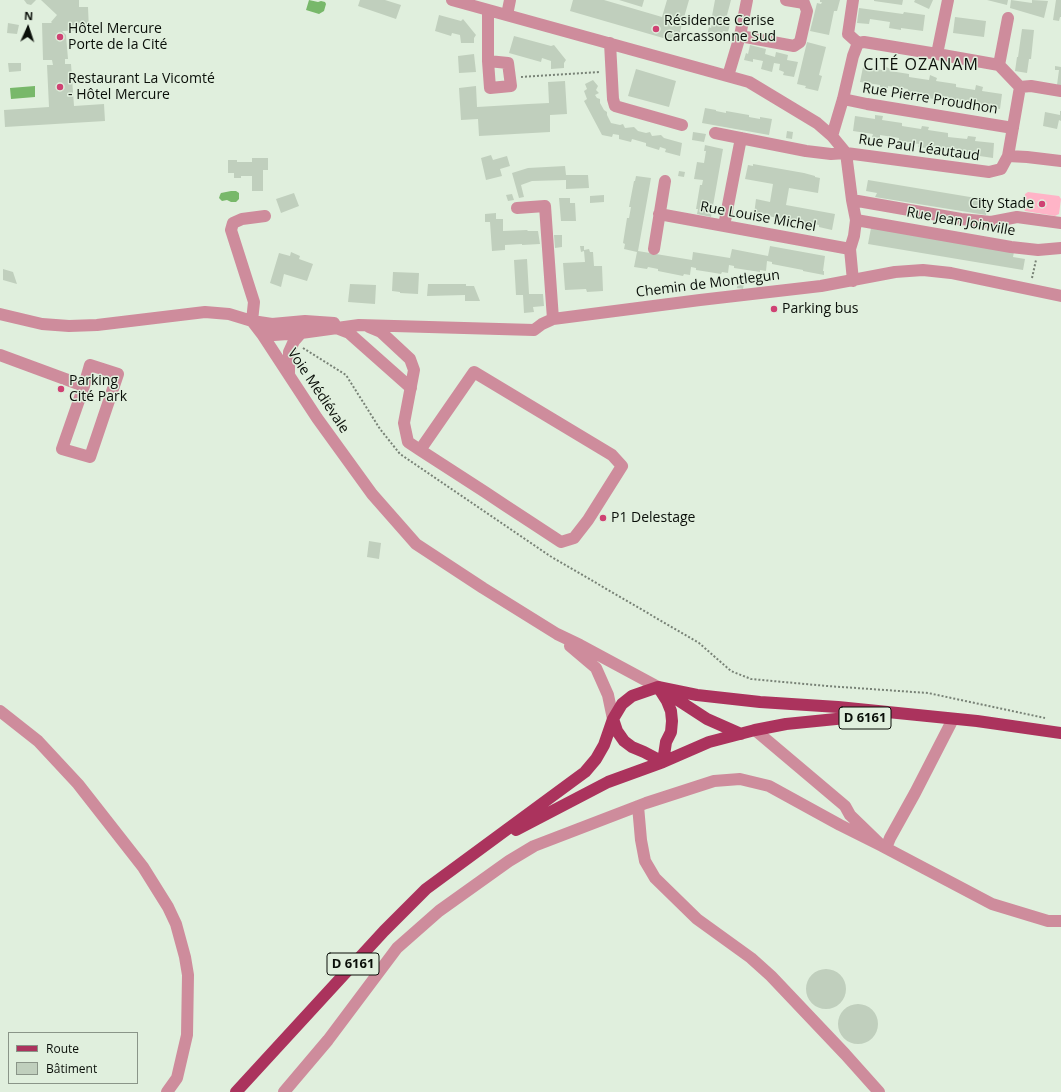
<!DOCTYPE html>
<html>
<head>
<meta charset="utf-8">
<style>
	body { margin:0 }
	#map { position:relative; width:1061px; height:1092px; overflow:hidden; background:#e0efdd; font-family:"Open Sans",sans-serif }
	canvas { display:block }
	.legend { position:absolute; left:8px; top:1032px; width:130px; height:52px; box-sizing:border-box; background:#e0efdd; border:1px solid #8a9588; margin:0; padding:5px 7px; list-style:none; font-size:12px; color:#0a0f09 }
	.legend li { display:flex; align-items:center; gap:8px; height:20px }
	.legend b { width:20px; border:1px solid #8a9588 }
	.north { position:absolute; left:8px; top:8px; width:40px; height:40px; -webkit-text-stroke:3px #e0efdd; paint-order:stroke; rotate:3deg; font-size:11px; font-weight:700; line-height:16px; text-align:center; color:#0a0f09 }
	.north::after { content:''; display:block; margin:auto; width:14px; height:18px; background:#0a0f09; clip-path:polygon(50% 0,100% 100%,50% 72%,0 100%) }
</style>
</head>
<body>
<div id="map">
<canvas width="1061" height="1092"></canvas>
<ul class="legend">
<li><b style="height:5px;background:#ab335d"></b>Route</li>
<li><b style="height:11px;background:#c0cfbd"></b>Bâtiment</li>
</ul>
<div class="north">N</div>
</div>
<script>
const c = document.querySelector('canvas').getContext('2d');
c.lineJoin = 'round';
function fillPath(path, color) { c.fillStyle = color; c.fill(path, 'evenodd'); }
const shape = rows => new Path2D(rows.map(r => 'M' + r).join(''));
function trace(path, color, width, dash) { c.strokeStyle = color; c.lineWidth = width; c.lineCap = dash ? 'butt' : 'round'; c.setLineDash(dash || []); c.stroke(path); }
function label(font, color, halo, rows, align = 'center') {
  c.font = font + ' "Open Sans",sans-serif'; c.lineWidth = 3; c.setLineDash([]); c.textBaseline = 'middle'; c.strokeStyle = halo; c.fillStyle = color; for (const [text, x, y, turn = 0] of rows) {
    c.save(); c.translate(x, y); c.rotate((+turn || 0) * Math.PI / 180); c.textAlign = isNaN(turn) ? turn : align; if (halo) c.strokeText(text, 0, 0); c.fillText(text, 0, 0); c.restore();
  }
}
const green = shape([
	[1028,192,1059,196,1061,199,1059,214,1055,216,1025,211,1023,208,1025,194]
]);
const water = shape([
	[309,0,318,2,321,1,325,2,326,4,324,11,319,14,306,10],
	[35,86,35,97,11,99,10,88],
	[231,191,236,191,239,193,239,199,236,202,231,202,227,200,222,201,219,198,220,195,221,193]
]);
const building = shape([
	[24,0,36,0,31,5,27,4],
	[41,0,79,0,79,7,88,7,89,30,62,31,66,35,68,59,65,59,65,64,71,64,74,106,104,104,105,121,5,127,4,110,49,107,47,65,53,65,52,60,43,60,42,23,52,23,51,22,57,15],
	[360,0,385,0,401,5,396,19,358,6],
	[573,0,604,0,662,17,667,0,689,0,677,42,570,11],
	[619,0,644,0,642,7],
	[715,0,731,0,726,19,731,20,728,32,723,31,721,41,713,39,712,41,706,40,709,27,711,28,714,17,712,16],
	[820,0,840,0,837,11,834,11,829,35,810,31,817,3,821,4,822,2,820,2],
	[874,0,903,0,902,5,874,1],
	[915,0,933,0,929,9,914,2],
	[987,0,1008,0,1007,5],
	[1011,0,1032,3,1032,0,1048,1,1044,18,1010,8],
	[1056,0,1061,0,1061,17,1060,17,1059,21,1053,20],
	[859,8,903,14,904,12,925,15,923,31,901,28,901,30,889,28,890,22,870,19,869,24,857,23],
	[439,15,461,21,463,19,476,35,474,38,474,43,461,43,460,35,452,33,451,36,435,31],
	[955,17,986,21,984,37,953,33],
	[8,23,19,25,17,34,7,33],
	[1022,29,1034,30,1031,59,1029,59,1027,73,1015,71,1017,57,1018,57],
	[514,36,551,46,554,45,566,60,564,63,564,68,551,69,551,61,542,58,541,62,509,53],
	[807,42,826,47,819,75,822,76,818,91,805,88,806,86,797,84],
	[750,45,766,49,765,54,775,57,776,52,788,55,787,60,798,62,794,77,783,75,784,72,779,70,780,64,774,63,772,72,761,69,763,61,753,59,753,62,744,60,746,53,748,54],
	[474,54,476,72,459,73,458,56],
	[8,63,21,63,21,71,9,72],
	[883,65,890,69,890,71,909,74,909,77,929,80,930,75,937,78,936,81,956,84,956,87,975,90,976,85,983,87,982,91,1002,94,1000,109,954,102,954,99,934,96,934,99,927,98,927,95,907,92,908,89,888,86,888,88,880,87,880,85,860,82,863,67,882,70],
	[1055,66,1061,67,1061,86,1057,85,1059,70,1055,70],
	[636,69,676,81,669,107,628,96],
	[593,80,598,86,596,90,599,93,595,95,597,98,600,99,600,103,604,110,607,112,607,115,611,123,620,125,623,124,625,128,634,127,638,131,646,133,650,132,652,136,661,135,664,138,682,143,680,156,665,152,666,149,660,147,659,150,646,146,646,143,632,139,631,142,619,139,619,135,613,134,612,137,602,135,584,101,587,99,584,91,587,89,585,84],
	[565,81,567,114,550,115,550,132,479,136,478,119,461,120,459,88,476,86,477,107,528,104,549,103,548,82],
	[705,108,716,110,716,111,726,113,726,111,749,115,749,117,760,119,760,117,772,119,769,135,702,123],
	[1060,111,1061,111,1061,121,1059,120,1057,129,1043,126,1045,112,1060,115],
	[875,115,883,116,882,120,902,123,902,126,921,129,922,126,929,127,928,130,948,133,948,137,967,139,968,136,976,137,975,141,994,143,993,158,946,151,946,149,926,146,926,148,918,147,919,144,899,141,899,138,880,135,880,138,872,137,873,134,853,131,855,116,875,119],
	[787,131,793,132,792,139,786,138],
	[693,132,706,134,704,142,692,140],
	[705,145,723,149,711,217,697,214,698,209,696,209,700,185,702,185,703,180,694,179,697,162,704,163,706,151,704,151],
	[491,155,493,160,507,156,510,166,500,169,502,176,486,180,481,158],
	[252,158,268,158,268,170,263,170,263,191,252,191,252,176,241,176,241,178,234,178,234,173,228,173,228,160,237,160,237,162,252,162],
	[753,164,804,173,815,176,815,177,820,178,818,193,789,188,786,205,835,214,832,230,819,227,819,225,809,223,808,225,783,220,783,219,768,216,767,218,754,215,756,199,770,202,773,184,745,179,748,165,753,166],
	[565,166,566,175,588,175,589,188,566,189,566,180,532,181,521,185,524,197,519,198,512,173,528,168],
	[679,171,685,172,684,177,678,176],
	[636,176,651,178,638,251,692,260,693,252,730,258,732,249,768,256,770,246,825,256,823,271,824,271,824,275,803,271,803,270,772,264,772,262,767,261,766,271,760,270,760,272,734,268,734,266,729,265,728,273,722,272,721,274,709,272,696,270,696,268,691,267,690,275,684,274,683,276,658,271,658,269,648,267,647,269,634,267,637,252,624,249,625,244,623,243,627,218,629,218,631,207,629,207,634,181,635,181],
	[868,180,988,200,986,215,875,197,877,193,866,191],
	[294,193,299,206,281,213,276,199],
	[512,194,514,200,508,201,506,195],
	[604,195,604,202,590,203,590,196],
	[559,198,570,198,570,203,575,203,576,221,561,221],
	[496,213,496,219,503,219,503,231,527,230,528,231,538,231,540,244,522,245,522,244,505,245,505,250,492,251,490,222,485,222,485,214],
	[871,228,1014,252,1013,257,1025,259,1023,270,868,244],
	[554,235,562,235,562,247,555,248],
	[580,246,584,246,584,250,589,249,590,252,593,252,594,266,602,266,603,291,587,292,586,289,565,290,563,263,585,262,584,251,581,252],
	[291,252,300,256,299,259,313,264,307,281,284,274,281,287,270,283,279,253,290,256],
	[527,259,529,294,543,294,544,306,533,307,534,312,524,313,523,295,516,295,514,260],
	[3,269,13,272,17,284,3,280],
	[393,272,419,273,418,294,400,293,400,292,392,291],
	[738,282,744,283,743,289,737,288],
	[350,284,376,285,375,304,348,302],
	[428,284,466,284,466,286,474,286,480,301,465,301,465,295,427,296],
	[369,541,381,543,379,559,367,557],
	'806 989a20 20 0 1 1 40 0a20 20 0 1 1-40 0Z',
	'838 1024a20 20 0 1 1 40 0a20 20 0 1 1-40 0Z'
]);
const path = shape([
	[521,77,600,72],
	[1032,278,1036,260],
	[303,348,346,375,380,429,400,454,550,556,699,643,731,671,751,679,827,686,928,693,1045,718]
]);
const minor = shape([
	[452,0,749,82,817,123,832,136,846,153,852,200,856,220,854,236,850,249,853,281],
	[853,0,848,34,858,43],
	[488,10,488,61,490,88,511,86,508,63,488,61],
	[507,15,510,0],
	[740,36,794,46,800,42,807,11,804,3,786,0],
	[610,43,613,99,615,106,682,125],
	[937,54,948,0],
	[999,65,1008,18],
	[728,76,740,36,747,0],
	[1020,87,1031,86,1061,91],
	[843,99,867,104,1013,128],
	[715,133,806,151,831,154,846,153,989,172,1001,169,1008,156,1020,87,999,65,937,54,864,42,858,43,853,56,843,99,832,136],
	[1008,156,1027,157,1061,161],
	[852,200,961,219,991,222,1017,217,1061,223],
	[517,208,545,206,553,319],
	[659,214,850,249],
	[856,220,1011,247,1038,250,1061,248],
	[724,226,741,138],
	[654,249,665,181],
	[0,314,42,324,69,326,97,325,205,312,229,314,252,321,272,324,305,321,334,323],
	[252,321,262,334,317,418,372,494,416,544,483,588,557,634,580,645,658,687],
	[252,321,254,302,231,230,233,223,242,219,265,216],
	[369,327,381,332,410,359,414,370,404,423,408,442,420,450,485,492,506,506,529,521,561,542,574,538,588,520,622,466,612,455,474,372,420,450],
	[336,328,349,333,411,388],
	[262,334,274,335,301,333],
	[0,355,84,386],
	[90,365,118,374,90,457,62,449,84,386,90,365],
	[289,374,289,352,294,341,301,333,359,325,534,330,542,324,553,319,700,300,821,286,895,272,923,270,951,273,1061,296],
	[570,646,596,668,608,695,613,719],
	[0,711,38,741,78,784,143,867,168,907,176,924,185,957,188,975,187,1035,177,1078,167,1092],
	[638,806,641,840,645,861,655,878,697,919,751,958,771,976,845,1054,879,1092],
	[882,846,992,904,1048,921,1061,921],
	[886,848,890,838,915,793,952,721],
	[284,1092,328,1040,397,948,439,911,509,861,534,846,646,803,714,781,740,779,769,786,840,825,882,846,850,815,845,806,755,730]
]);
const major = shape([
	[660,690,667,701,671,711,672,721,671,732,666,742,663,762],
	[664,691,707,719,741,734],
	[613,719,617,731,624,741,632,747,644,752,663,762],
	[516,830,608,782,663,762,709,742,755,730,786,724,846,718,884,719],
	[236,1092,384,931,426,889,585,772,596,759,604,745,613,719,622,704,632,696,658,687,697,695,760,702,838,707,977,721,1061,733]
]);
const markers = [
	[656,29,4,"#cf4273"],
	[60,37,4,"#cf4273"],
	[60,87,4,"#cf4273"],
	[1042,204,4,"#cf4273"],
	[774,309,4,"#cf4273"],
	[61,389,4,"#cf4273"],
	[603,518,4,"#cf4273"]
];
const shields = [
	[865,718,52],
	[353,964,52]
];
const shieldNames = [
	["D 6161",865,718],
	["D 6161",353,964]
];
const poiNames = [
	["Résidence Cerise",664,21],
	["Carcassonne Sud",664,37],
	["Hôtel Mercure",68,29],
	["Porte de la Cité",68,45],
	["Restaurant La Vicomté",68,79],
	["- Hôtel Mercure",68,95],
	["City Stade",1034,204,"right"],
	["Parking bus",782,309],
	["Parking",69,381],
	["Cité Park",69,397],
	["P1 Delestage",611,518]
];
const streetNames = [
	["Rue Pierre Proudhon",930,99,9],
	["Rue Paul Léautaud",919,148,8],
	["Rue Louise Michel",758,217,10],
	["Rue Jean Joinville",961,222,10],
	["Chemin de Montlegun",708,284,-7],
	["Voie Médiévale",318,391,56]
];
const quarterNames = [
	["CITÉ OZANAM",921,65]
];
fillPath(green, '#ffb4c7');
fillPath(water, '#78b86a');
fillPath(building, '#c0cfbd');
trace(path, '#788276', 2, [2, 2]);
trace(minor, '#ce8c9c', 12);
trace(major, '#ab335d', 12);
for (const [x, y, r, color] of markers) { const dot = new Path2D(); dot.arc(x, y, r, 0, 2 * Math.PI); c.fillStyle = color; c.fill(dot); trace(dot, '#e0efdd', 1.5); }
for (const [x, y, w] of shields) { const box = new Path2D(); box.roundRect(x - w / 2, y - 11, w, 22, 3); c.fillStyle = '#e0efdd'; c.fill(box); trace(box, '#0a0f09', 1); }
label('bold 13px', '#0a0f09', null, shieldNames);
label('14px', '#0a0f09', '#e0efdd', poiNames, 'left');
label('14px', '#0a0f09', '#e0efdd', streetNames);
c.letterSpacing = '1px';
label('16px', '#0a0f09', '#e0efdd', quarterNames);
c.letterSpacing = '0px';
</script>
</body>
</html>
